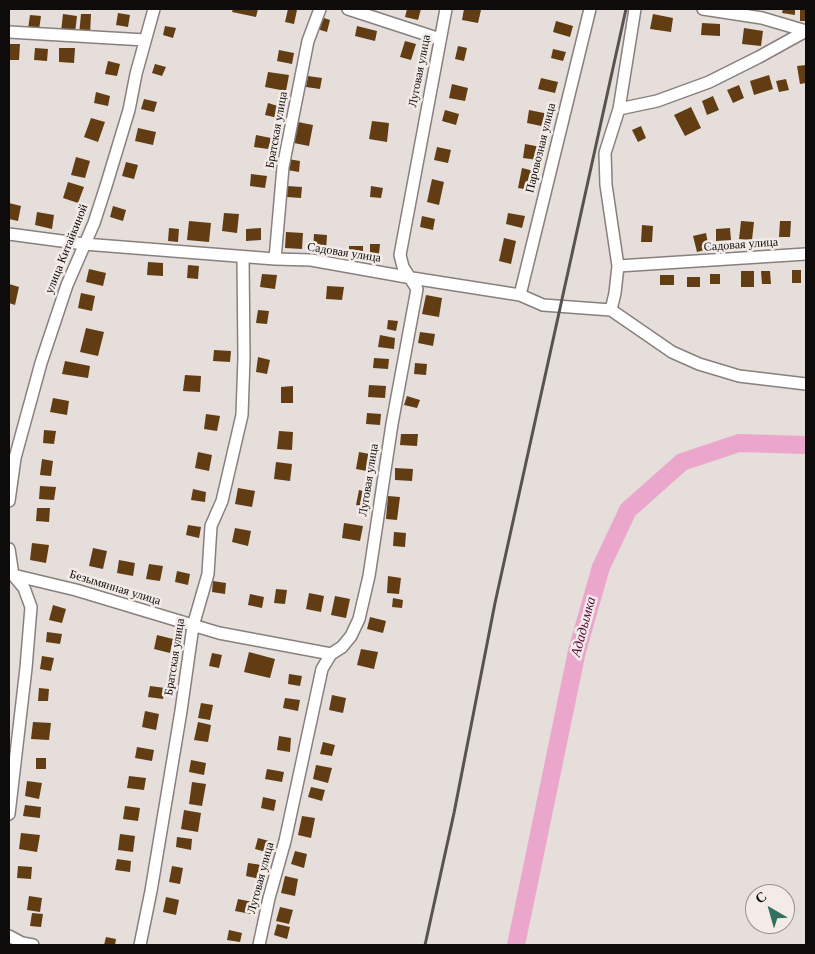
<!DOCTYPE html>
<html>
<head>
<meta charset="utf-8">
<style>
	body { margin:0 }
	#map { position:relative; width:815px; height:954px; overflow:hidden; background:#e5dedb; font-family:Georgia,serif }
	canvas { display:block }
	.frame { position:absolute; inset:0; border:10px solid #0e0c0b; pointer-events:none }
	.north { position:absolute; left:745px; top:884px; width:50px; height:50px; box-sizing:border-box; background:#f3ebe8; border:1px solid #979290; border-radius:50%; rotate:322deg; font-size:14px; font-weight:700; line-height:20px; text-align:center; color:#0e0c0b }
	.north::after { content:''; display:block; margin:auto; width:18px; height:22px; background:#30705d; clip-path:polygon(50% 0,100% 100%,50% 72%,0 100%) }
</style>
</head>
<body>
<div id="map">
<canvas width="815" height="954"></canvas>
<div class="frame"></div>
<div class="north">С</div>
</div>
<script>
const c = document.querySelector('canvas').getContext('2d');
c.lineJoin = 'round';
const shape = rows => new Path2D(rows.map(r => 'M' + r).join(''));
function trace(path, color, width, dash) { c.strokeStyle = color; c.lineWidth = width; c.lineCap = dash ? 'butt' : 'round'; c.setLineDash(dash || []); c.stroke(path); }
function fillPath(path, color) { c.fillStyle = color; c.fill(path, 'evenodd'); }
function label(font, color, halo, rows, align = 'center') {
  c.font = font + ' Georgia,serif'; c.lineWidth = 5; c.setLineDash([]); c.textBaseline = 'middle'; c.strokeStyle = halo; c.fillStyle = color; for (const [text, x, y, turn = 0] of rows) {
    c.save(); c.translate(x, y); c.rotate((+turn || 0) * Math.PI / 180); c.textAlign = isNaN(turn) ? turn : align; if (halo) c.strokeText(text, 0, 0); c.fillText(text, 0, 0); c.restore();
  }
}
const river = shape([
	[516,945,577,651,601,567,628,510,682,462,739,443,806,445]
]);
const building = shape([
	[233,9,258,9,256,17,232,12],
	[288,9,297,10,294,24,285,22],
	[407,9,421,9,418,20,405,17],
	[464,9,481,10,478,23,462,20],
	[783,9,795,9,795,15,782,13],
	[800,9,806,9,806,21,800,21],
	[118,13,130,15,128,27,116,25],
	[63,14,77,16,75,33,61,32],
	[81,14,91,14,90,35,79,35],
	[653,14,673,18,671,32,650,29],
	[30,15,41,16,39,30,28,29],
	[321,17,330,20,327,32,317,29],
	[556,21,573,26,570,37,553,32],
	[702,23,720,24,720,36,701,35],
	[165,26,176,28,173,38,163,35],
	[357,26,377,31,375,41,355,36],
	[744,28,763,31,761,46,742,44],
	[405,41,416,44,411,60,400,57],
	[9,44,20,44,19,60,9,60],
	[458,46,467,48,464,61,455,59],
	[35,48,48,49,47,61,34,60],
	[59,48,75,48,74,63,59,62],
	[553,49,566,52,563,61,551,58],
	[279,50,294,53,292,64,277,61],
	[108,61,120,64,117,76,105,74],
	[155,64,166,67,162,76,152,73],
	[806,65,806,83,800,84,797,66],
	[268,72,289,75,286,91,265,87],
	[769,75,773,89,754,95,750,81],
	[308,76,322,78,320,89,306,87],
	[541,78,558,82,555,93,538,89],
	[786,79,789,90,779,92,776,81],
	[452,84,468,88,465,101,449,98],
	[739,85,744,98,733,103,727,90],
	[96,92,110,96,108,106,94,103],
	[713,96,719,110,707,115,702,101],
	[144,99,157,102,154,112,141,109],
	[268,103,281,107,278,118,265,115],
	[691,107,701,128,685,136,674,115],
	[445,110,459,114,456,125,442,121],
	[529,110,549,114,546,127,527,123],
	[91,118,105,122,98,142,84,137],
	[372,121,389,123,387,142,369,139],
	[298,122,313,125,309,146,294,143],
	[641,126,646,138,638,142,632,130],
	[138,128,156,132,153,145,135,141],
	[256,135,271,138,268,149,254,147],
	[525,144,541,147,538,160,523,158],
	[437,147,451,150,448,163,434,160],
	[76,157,90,161,85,178,71,175],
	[288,159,300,161,299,172,287,170],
	[126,162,138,165,134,179,122,176],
	[522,168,534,171,530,190,518,188],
	[251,174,267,176,265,188,250,186],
	[432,179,444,182,439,205,427,202],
	[68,182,84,187,78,203,63,198],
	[287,186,302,187,301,198,287,197],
	[371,186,383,188,381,198,370,197],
	[9,203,21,206,18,221,9,219],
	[113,206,126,210,123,221,110,217],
	[37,212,54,215,52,229,35,225],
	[224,213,239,214,237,233,222,231],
	[508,213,525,216,522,228,506,224],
	[422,216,435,219,433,230,420,227],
	[189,221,211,223,209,242,187,240],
	[741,221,754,222,752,240,739,239],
	[780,221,791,221,790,237,779,237],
	[642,225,653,226,652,242,641,242],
	[169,228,179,229,178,242,168,241],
	[261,228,261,240,246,241,246,229],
	[730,228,731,240,716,241,716,229],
	[286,232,303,233,302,249,285,248],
	[706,233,709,249,697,252,693,236],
	[314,234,327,235,326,251,313,250],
	[504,238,516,241,511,264,499,261],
	[370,244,380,244,379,254,370,254],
	[349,246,363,246,363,254,349,253],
	[148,262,163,263,163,276,147,275],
	[188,265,199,266,198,279,187,278],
	[89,269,106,273,103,286,86,282],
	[792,270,801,270,801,283,792,283],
	[741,271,754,271,754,287,741,287],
	[761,271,770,271,771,284,762,284],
	[262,274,277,275,275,289,260,287],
	[710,274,720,274,720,284,710,284],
	[660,275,674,275,674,285,660,285],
	[687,277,700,277,700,287,687,287],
	[9,284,19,287,15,305,9,303],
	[327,286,344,287,342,300,326,299],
	[81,293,95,296,92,311,78,308],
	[426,295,442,298,439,317,422,314],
	[258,310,269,311,267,324,256,323],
	[388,320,398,321,396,331,387,329],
	[86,328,104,332,98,356,80,352],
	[420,332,435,334,433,346,418,343],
	[380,335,395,338,394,349,378,347],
	[214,350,231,351,230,362,213,361],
	[258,357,270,360,267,374,256,372],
	[374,358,389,359,388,369,373,368],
	[65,361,90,366,88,378,62,374],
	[415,363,427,364,426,375,414,374],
	[185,375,201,376,200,392,183,391],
	[369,385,386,386,385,398,368,397],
	[293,386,293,403,281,403,281,387],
	[407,396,420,400,417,408,404,405],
	[53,398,69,401,67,415,50,412],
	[367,413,381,414,380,425,366,424],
	[206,414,220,416,217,431,204,429],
	[44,430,56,431,54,444,43,443],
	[279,431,293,432,292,450,277,449],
	[401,434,418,434,417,446,400,445],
	[198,452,212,455,209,471,195,468],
	[359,452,375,455,372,472,356,469],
	[42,459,53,461,51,476,40,475],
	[276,462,292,464,290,481,274,479],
	[395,468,413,469,412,481,395,480],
	[40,486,56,487,54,500,39,499],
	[238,488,255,491,252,507,235,504],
	[193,489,206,492,205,502,191,500],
	[359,490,371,493,368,507,356,505],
	[388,496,400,497,397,520,386,519],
	[37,508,50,508,49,522,36,521],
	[344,523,363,526,360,541,342,538],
	[188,525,201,527,199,538,186,535],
	[235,528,251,531,248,546,232,542],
	[394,532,406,533,405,547,393,546],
	[32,543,49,545,46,563,30,560],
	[93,548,107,551,103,569,89,566],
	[119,560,135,563,133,576,117,573],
	[149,564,163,566,160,581,146,579],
	[177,571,190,574,188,585,175,582],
	[388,576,401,578,399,594,387,593],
	[213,581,226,583,225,594,212,592],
	[276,589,287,590,285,604,274,603],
	[309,593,324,596,321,612,306,609],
	[250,594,264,597,262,608,248,605],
	[335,596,350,599,346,618,331,615],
	[393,598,403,600,402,608,392,607],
	[53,605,66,609,62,623,49,620],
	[370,617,386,621,383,633,367,629],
	[47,632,62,634,60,644,46,642],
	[157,635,173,639,170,653,154,649],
	[361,649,378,652,374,669,357,665],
	[249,652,275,659,270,678,244,672],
	[212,653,222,655,219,668,209,666],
	[42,656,54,658,51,671,40,669],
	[289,674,302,676,300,686,288,684],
	[150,686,165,688,163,699,148,697],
	[39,688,49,689,48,701,38,701],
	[332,695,346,698,343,713,329,710],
	[285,698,300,700,298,711,283,708],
	[201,703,213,705,210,720,198,718],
	[145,711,159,714,156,730,142,727],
	[33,722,51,723,49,740,31,739],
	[198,722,211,725,208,742,194,740],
	[279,736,291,738,290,752,277,750],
	[323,742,335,745,332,756,320,754],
	[137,747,154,750,152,761,135,758],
	[36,758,46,758,46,769,36,769],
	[191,760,206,763,204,775,189,772],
	[316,765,332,768,328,783,313,779],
	[267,769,284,772,282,782,265,779],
	[129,776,146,778,144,790,127,788],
	[27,781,42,783,39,799,25,796],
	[192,782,206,784,202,806,189,804],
	[311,787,325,790,322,801,308,797],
	[263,797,276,800,274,811,261,808],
	[25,805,41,807,40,818,23,816],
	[125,806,140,808,138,821,123,819],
	[184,810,201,813,198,832,181,829],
	[302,816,315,818,311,838,298,835],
	[21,833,40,835,37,852,19,849],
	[120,834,135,836,133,852,118,850],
	[177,837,192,839,191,850,176,847],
	[258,838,269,841,266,852,255,849],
	[295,851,307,854,304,868,291,864],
	[117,859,131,861,130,872,115,870],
	[248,863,262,865,260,879,246,876],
	[18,866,32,867,31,879,17,878],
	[172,866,183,868,180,884,169,882],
	[285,876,298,879,295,896,281,893],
	[29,896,42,898,40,912,27,910],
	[166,897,179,900,176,915,163,912],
	[238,899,253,902,251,914,235,911],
	[280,907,293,910,289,924,276,921],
	[32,913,43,914,41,927,30,926],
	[277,924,290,927,287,939,274,935],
	[229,930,242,933,240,942,227,940],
	[106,937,116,939,115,945,104,945]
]);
const minor = shape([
	[348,9,440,39],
	[703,9,762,18,806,31],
	[9,32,145,40],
	[619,109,657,101,709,82,759,57,806,31],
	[9,234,84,244,275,259,311,260,412,278,520,295,543,305,611,310],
	[275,259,283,167,308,41,320,9],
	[618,266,806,254],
	[520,295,590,9],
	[611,310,615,293,618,266,606,185,605,153,619,109,635,9],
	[611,310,672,352,699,364,739,376,806,384],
	[9,501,15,458,41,363,67,285,94,223,106,186,129,110,136,74,154,9],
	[9,549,13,575,24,588,31,607,26,668,9,814],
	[9,574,76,590,219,633,331,654],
	[9,936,22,943,33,945],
	[140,945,151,891,181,711,193,626,208,574,211,526,222,501,242,415,244,358,243,257],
	[259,945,269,898,285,841,322,669,331,654,342,647,351,636,359,619,369,576,392,424,417,289,403,267,400,255,446,9]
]);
const rail = shape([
	[425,945,454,813,495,603,626,9]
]);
const streetNames = [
	["Луговая улица",420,71,-79],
	["Братская улица",277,130,-80],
	["Паровозная улица",541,148,-76],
	["Садовая улица",741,245,-4],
	["улица Китайкиной",67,249,-68],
	["Садовая улица",344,253,9],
	["Луговая улица",369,480,-81],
	["Безымянная улица",115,588,17],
	["Братская улица",175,657,-81],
	["Луговая улица",261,878,-75]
];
const waterNames = [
	["Ададымка",584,627,-75]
];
trace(river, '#eba6cb', 18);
fillPath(building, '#623d13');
trace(minor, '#87807e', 14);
trace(minor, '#fff', 11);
trace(rail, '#575351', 3);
label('12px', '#0e0c0b', '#f3ebe8', streetNames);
label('italic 14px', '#57053d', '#f3ebe8', waterNames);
</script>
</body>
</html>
